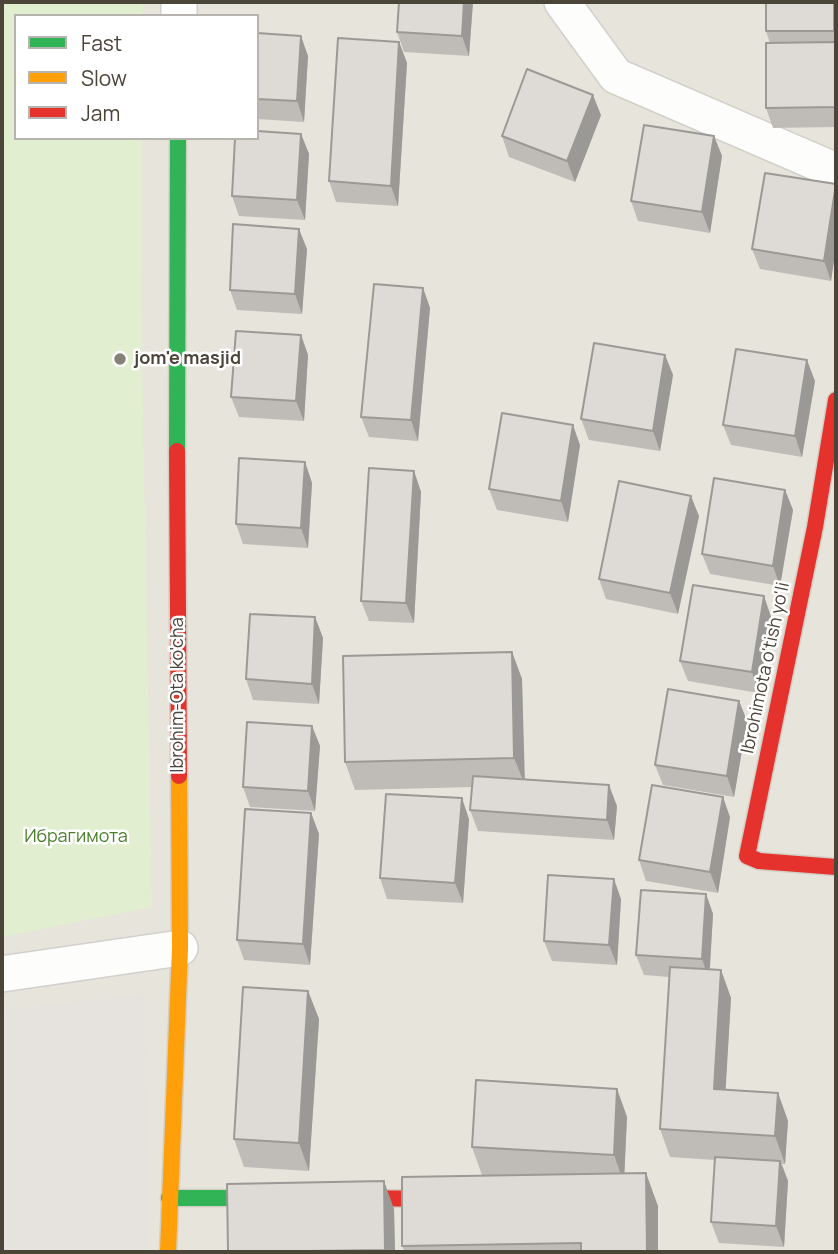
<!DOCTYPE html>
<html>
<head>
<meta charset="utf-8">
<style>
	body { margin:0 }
	#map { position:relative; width:838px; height:1254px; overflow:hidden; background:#f4f2ee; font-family:Manrope,sans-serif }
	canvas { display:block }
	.frame { position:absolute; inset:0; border:4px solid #4b4439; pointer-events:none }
	.legend { position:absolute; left:14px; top:14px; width:245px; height:126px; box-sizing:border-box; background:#fff; border:2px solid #b7b4b0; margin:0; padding:9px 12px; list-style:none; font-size:21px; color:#4b4439 }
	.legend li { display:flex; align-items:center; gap:14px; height:35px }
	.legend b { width:35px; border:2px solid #b7b4b0 }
</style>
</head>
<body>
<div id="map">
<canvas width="838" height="1254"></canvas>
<div class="frame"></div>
<ul class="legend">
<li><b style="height:9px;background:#30b455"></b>Fast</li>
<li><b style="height:9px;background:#ff9f0a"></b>Slow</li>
<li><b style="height:9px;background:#e5322d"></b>Jam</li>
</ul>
</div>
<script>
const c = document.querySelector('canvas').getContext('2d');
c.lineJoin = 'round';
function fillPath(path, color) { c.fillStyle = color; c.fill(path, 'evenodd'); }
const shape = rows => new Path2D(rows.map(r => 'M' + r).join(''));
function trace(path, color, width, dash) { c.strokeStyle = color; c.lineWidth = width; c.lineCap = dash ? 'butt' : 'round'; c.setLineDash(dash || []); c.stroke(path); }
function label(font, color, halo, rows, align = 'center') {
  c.font = font + ' Manrope,sans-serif'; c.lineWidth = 5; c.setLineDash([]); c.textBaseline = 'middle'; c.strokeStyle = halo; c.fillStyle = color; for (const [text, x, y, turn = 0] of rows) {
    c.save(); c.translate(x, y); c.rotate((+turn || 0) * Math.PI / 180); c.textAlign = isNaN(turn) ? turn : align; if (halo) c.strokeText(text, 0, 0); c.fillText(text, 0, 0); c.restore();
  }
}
const residential = shape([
	[2,2,836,2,836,1252,2,1252],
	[16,16,257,16,257,138,16,138]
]);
const industrial = shape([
	[145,994,147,1252,2,1252,2,1011]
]);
const green = shape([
	[2,2,143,2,143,16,16,16,16,138,142,138,141,303,152,907,2,937]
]);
const street = shape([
	[562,2,616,76,836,171],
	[179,16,179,2],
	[2,974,180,948]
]);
const fast = shape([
	[177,451,178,138],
	[169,1198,279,1198]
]);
const slow = shape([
	[168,1252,180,948,179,776]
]);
const jam = shape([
	[836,400,815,527,747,856,759,861,836,867],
	[177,451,179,776],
	[339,1198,454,1199]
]);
const wall = shape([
	[399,2,473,2,469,56,404,52,397,32],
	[836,2,836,127,773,128,766,108,770,43,766,31],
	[257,33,308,56,304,122,257,119],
	[399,42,407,63,398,206,336,202,329,181],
	[601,115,575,182,509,157,502,136],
	[301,134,309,154,305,220,239,216,232,196],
	[714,136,722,156,710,233,638,221,631,201],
	[836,184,836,247,831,281,760,269,752,249],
	[307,249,302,314,237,310,230,290],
	[423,288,430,308,418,441,369,437,361,417],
	[301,335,308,355,304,421,239,417,231,397],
	[665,355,673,375,660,451,589,440,581,419],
	[815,381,802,457,731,445,723,425],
	[580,445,568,522,497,510,489,489],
	[305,462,312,483,308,548,243,544,236,524],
	[414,471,421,492,414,623,369,621,361,601],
	[785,490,793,510,780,586,710,574,702,554],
	[699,516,678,614,606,599,599,579],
	[764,596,771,617,759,693,688,681,680,661],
	[315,617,323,638,319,704,253,700,246,679],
	[512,652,522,679,524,779,617,806,614,840,478,831,470,810,472,787,355,790,345,762],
	[739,701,747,721,734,797,663,785,655,765],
	[312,726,320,746,315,811,250,807,243,787],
	[311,813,319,834,310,965,244,960,237,940],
	[730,817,718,893,646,881,639,860],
	[469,819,463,903,387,899,380,878],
	[706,894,713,914,710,969,721,970,731,998,725,1090,778,1093,788,1121,785,1164,782,1164,788,1181,784,1247,719,1243,711,1222,715,1160,670,1157,660,1129,669,977,644,975,636,955],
	[621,899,617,965,552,961,544,941],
	[308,991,319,1019,309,1171,244,1167,234,1139],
	[617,1089,627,1117,624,1173,658,1206,658,1252,405,1252,402,1246,493,1175,482,1175,472,1147],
	[394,1209,395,1252,228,1252]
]);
const shadedWall = shape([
	[464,2,473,2,469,56,462,36],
	[834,2,836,2,836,36,834,31],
	[301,36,308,56,304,122,297,101],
	[399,42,407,63,398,206,391,186],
	[835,42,836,47,836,110,835,107],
	[593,95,601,115,575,182,567,161],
	[301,134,309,154,305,220,297,200],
	[714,136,722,156,710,233,702,212],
	[836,184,836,247,831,281,824,261],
	[299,229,307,249,302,314,295,294],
	[423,288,430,308,418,441,411,420],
	[301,335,308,355,304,421,296,401],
	[665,355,673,375,660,451,653,431],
	[807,360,815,381,802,457,795,436],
	[573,425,580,445,568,522,561,501],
	[305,462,312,483,308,548,301,528],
	[414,471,421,492,414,623,406,603],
	[785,490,793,510,780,586,773,566],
	[691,496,699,516,678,614,670,593],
	[764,596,771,617,759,693,752,672],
	[315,617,323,638,319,704,312,684],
	[512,652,522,679,525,785,514,758],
	[739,701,747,721,734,797,727,776],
	[312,726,320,746,315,811,308,791],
	[609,785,617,806,614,840,607,820],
	[723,797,730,817,718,893,710,872],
	[462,798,469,819,463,903,455,883],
	[311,813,319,834,310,965,303,944],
	[614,879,621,899,617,965,609,945],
	[706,894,713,914,709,980,702,959],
	[721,970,731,998,724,1117,714,1089],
	[308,991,319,1019,309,1171,299,1143],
	[617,1089,627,1117,624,1183,614,1155],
	[778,1093,788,1121,785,1164,775,1136],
	[780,1161,788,1181,784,1247,776,1226],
	[646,1173,658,1206,658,1252,647,1252],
	[384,1181,394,1209,395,1252,386,1252,385,1250]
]);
const building = shape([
	[399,2,464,2,462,36,397,32,399,2],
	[766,2,834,2,834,31,766,31,766,2],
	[257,33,301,36,297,101,257,99,257,33],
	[338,38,399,42,391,186,329,181,338,38],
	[835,42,835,107,766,108,766,43,835,42],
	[527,69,593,95,567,161,502,136,527,69],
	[644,125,714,136,702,212,631,201,644,125],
	[257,131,301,134,297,200,232,196,235,138,257,138,257,131],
	[765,173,836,184,824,261,752,249,765,173],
	[233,224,299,229,295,294,230,290,233,224],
	[374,284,423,288,411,420,361,417,374,284],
	[236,331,301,335,296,401,231,397,236,331],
	[594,343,665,355,653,431,581,419,594,343],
	[736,349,807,360,795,436,723,425,736,349],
	[502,413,573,425,561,501,489,489,502,413],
	[239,458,305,462,301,528,236,524,239,458],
	[369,468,414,471,406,603,361,601,369,468],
	[714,478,785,490,773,566,702,554,714,478],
	[619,481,691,496,670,593,599,579,619,481],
	[693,585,764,596,752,672,680,661,693,585],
	[250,614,315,617,312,684,246,679,250,614],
	[512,652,514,758,345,762,343,656,512,652],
	[668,689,739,701,727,776,655,765,668,689],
	[247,722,312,726,308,791,243,787,247,722],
	[473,776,609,785,607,820,470,810,473,776],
	[652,785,723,797,710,872,639,860,652,785],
	[386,794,462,798,455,883,380,878,386,794],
	[245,809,311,813,303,944,237,940,245,809],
	[548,875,614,879,609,945,544,941,548,875],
	[641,890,706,894,702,959,636,955,641,890],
	[670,967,721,970,714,1089,778,1093,775,1136,660,1129,670,967],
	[243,987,308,991,299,1143,234,1139,243,987],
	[476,1080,617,1089,614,1155,472,1147,476,1080],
	[715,1157,780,1161,776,1226,711,1222,715,1157],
	[646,1173,647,1252,581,1252,581,1243,402,1246,402,1177,646,1173],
	[384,1181,385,1250,228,1252,227,1184,384,1181]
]);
const markers = [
	[120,359,7,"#868178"]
];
const poiNames = [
	["jom'e masjid",134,359]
];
const streetNames = [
	["Ibrohimota o'tish yo'li",766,668,-78],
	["Ibrohim-Ota ko'cha",178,695,-90]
];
const parkNames = [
	["Ибрагимота",76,837]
];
fillPath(residential, '#e7e4dc');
fillPath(industrial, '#e6e2de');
fillPath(green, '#e1eecf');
trace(street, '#d2d0cb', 38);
trace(fast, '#d3cfc5', 19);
trace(slow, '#d3cfc5', 19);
trace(jam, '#d3cfc5', 19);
trace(street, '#fdfdfc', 35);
trace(fast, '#30b455', 16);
trace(slow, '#ff9f0a', 16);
trace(jam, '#e5322d', 16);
fillPath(wall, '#bfbcb8');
fillPath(shadedWall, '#9b9996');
fillPath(building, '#dedbd6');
trace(building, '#9b9996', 2);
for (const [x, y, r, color] of markers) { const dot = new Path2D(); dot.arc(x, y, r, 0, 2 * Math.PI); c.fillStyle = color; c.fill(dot); trace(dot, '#fff', 2.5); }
label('bold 18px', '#4b4439', '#fff', poiNames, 'left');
label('18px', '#4b4439', '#fff', streetNames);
label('18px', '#4a7f2a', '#fff', parkNames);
</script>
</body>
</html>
